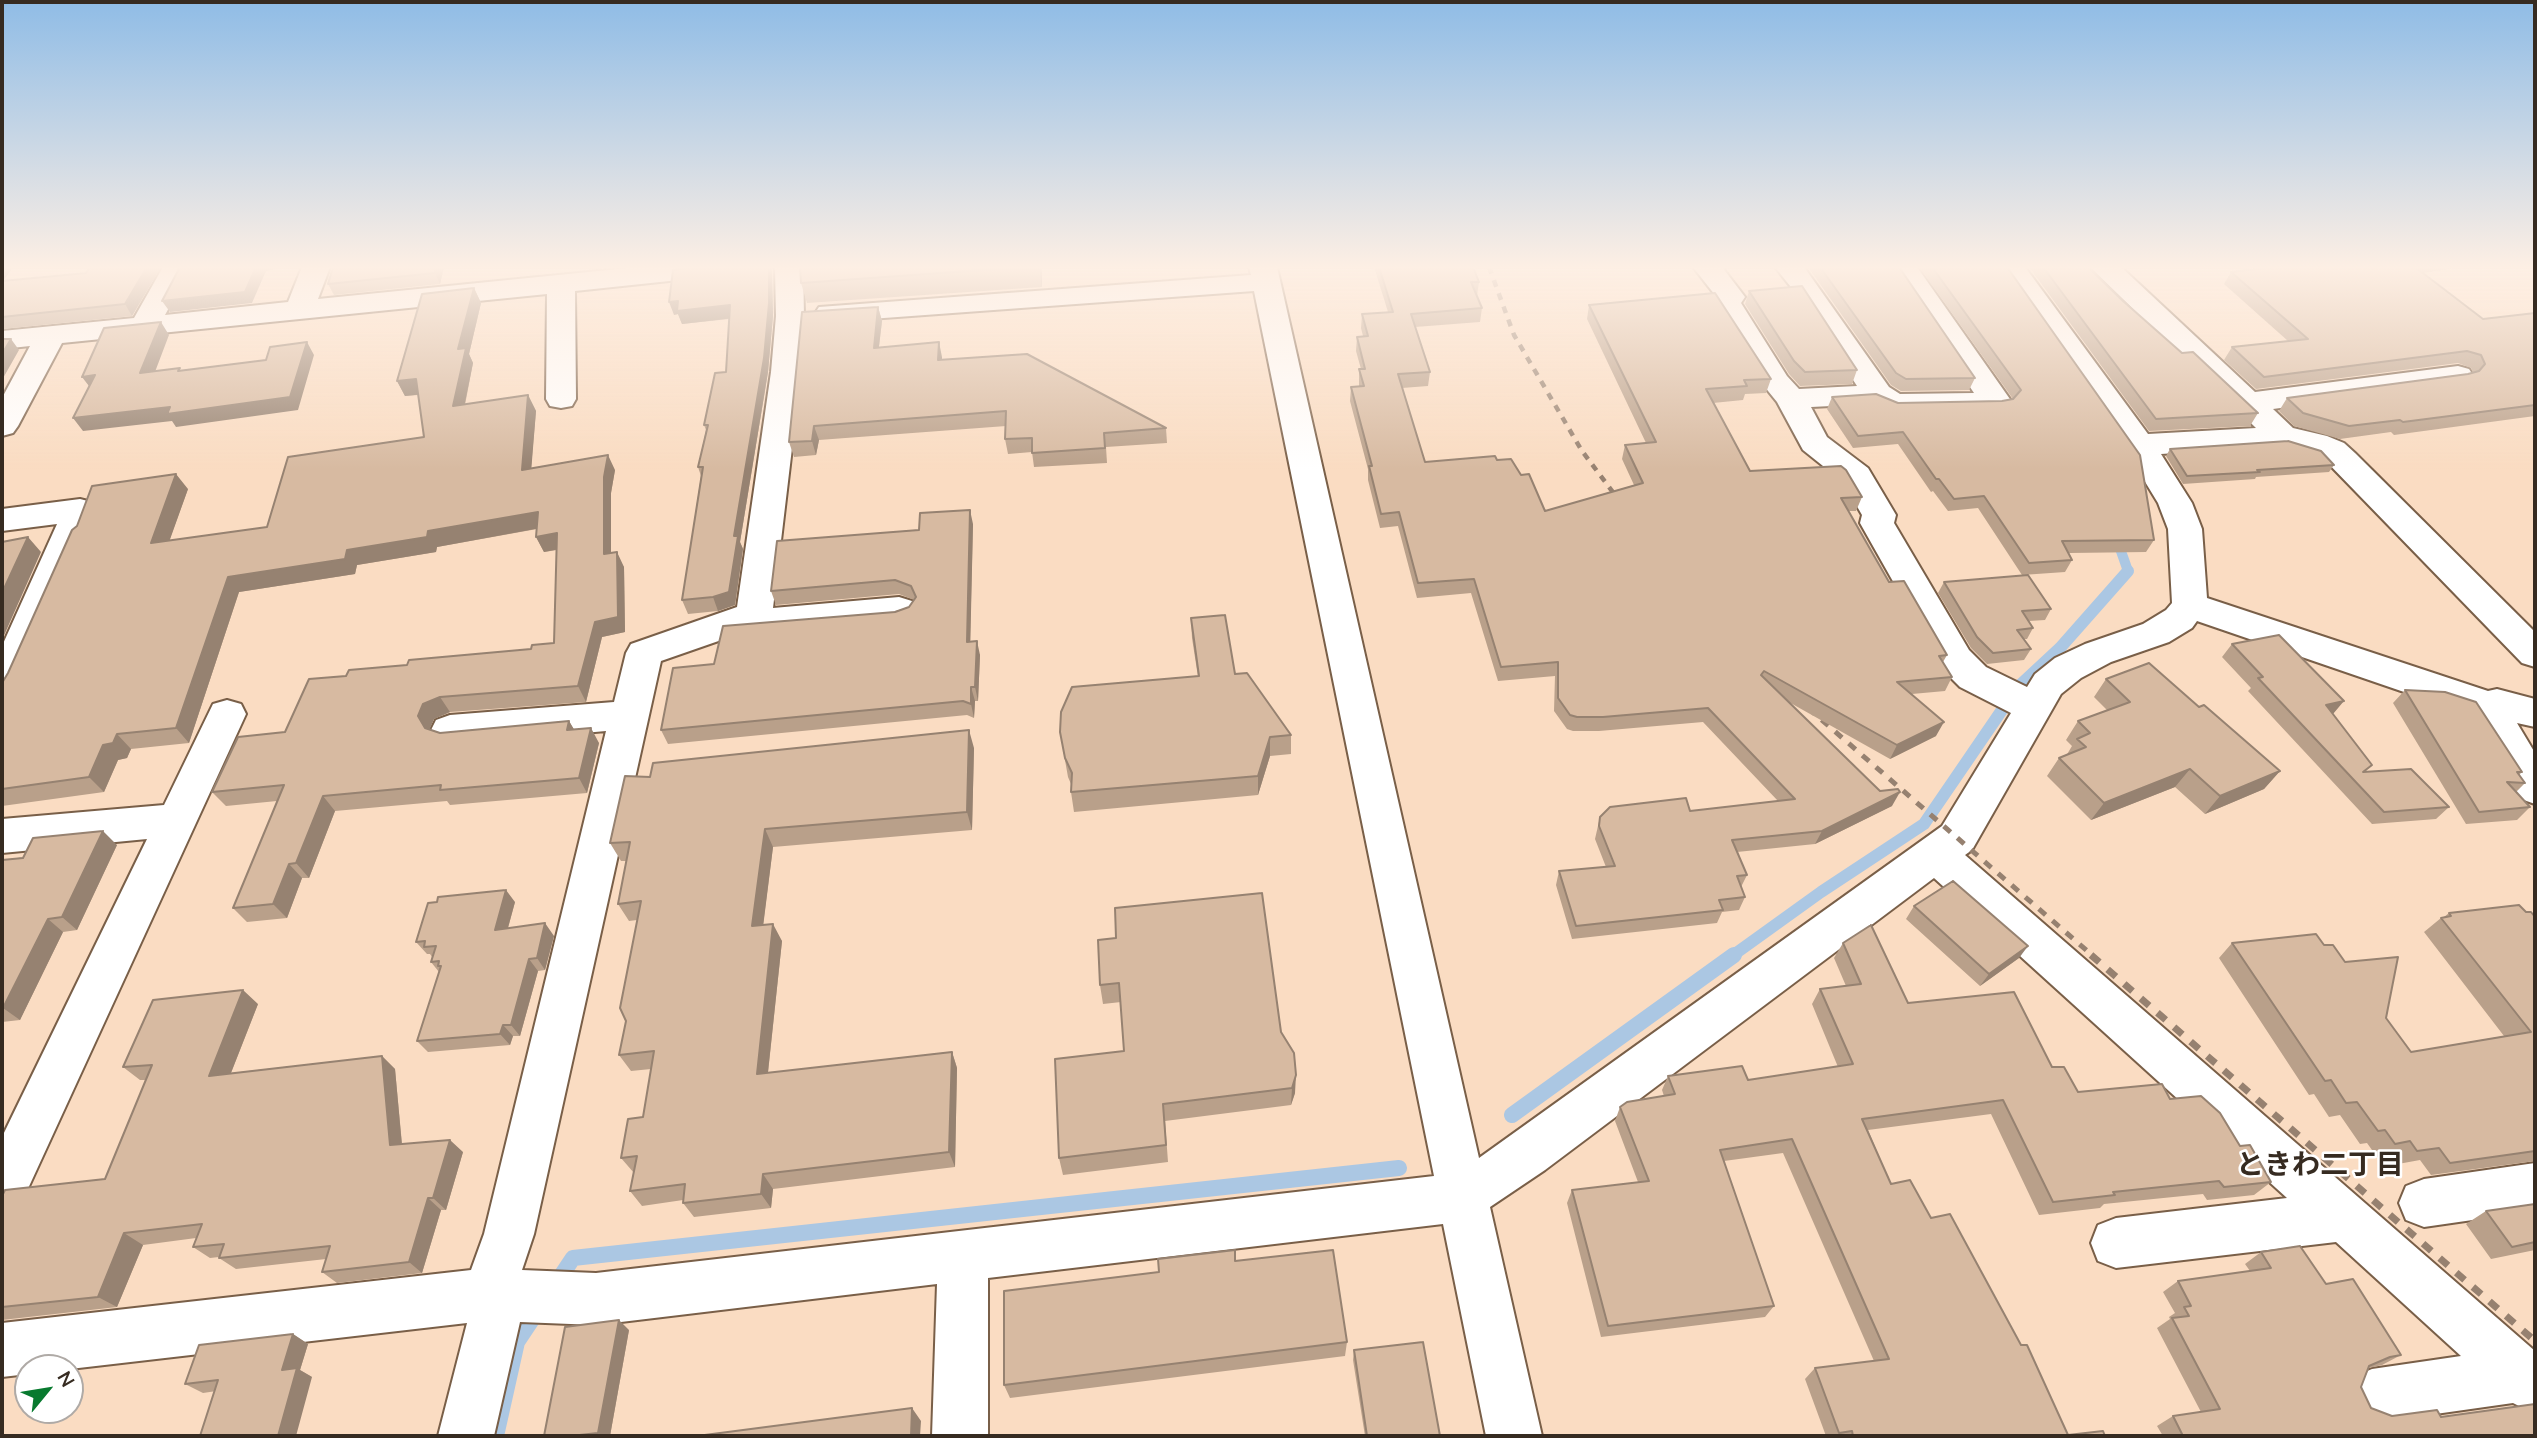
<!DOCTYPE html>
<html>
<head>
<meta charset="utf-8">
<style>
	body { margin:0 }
	#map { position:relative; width:2537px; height:1438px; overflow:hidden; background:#fadcc2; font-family:"Nunito Sans",sans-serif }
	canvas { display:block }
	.frame { position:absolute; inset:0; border:4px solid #362b21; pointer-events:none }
	.north { position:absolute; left:14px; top:1354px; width:70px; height:70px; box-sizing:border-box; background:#fff; border:2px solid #afaaa6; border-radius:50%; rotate:60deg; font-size:19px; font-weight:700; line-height:28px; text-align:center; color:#362b21 }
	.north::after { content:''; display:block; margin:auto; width:24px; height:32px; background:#087a2f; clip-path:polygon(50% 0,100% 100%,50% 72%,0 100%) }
</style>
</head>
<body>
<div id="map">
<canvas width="2537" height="1438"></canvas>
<div class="frame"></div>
<div class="north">N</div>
</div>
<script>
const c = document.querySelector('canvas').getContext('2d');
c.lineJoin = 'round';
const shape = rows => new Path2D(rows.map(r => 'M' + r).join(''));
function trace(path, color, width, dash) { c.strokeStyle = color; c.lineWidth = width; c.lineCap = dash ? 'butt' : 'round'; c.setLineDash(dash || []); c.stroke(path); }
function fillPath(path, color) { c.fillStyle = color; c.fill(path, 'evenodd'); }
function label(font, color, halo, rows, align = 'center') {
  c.font = font + ' "Nunito Sans","Noto Sans JP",sans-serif'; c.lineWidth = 5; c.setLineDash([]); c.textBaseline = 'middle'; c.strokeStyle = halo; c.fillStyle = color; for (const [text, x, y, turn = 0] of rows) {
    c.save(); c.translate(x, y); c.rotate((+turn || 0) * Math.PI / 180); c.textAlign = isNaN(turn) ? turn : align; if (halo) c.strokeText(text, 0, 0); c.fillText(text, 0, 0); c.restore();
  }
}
const streamFar2 = shape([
	[2116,537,2128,571,2126,573]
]);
const streamFar1 = shape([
	[1732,956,1821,892,1924,824,2017,688,2060,648,2128,571]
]);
const stream = shape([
	[1512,1115,1734,955],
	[555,1285,573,1258,1399,1168],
	[496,1436,517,1342,539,1309]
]);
const minor = shape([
	[163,267,191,267,165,315,288,302,302,267,330,267,318,299,638,267,740,267,736,273,726,275,575,291,576,399,572,406,561,408,550,406,546,399,547,294,62,343,18,426,13,433,2,436,2,398,30,346,2,349,2,331,134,318,163,267],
	[775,267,803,267,804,316,801,372,773,608,899,597,912,601,917,610,912,619,899,623,730,637,661,661,534,1234,522,1270,596,1273,1434,1176,1254,291,829,322,819,319,815,313,819,307,1251,275,1249,267,1277,267,1479,1158,1942,826,2011,713,1960,687,1943,670,1860,523,1862,515,1843,482,1803,450,1777,402,1760,381,1711,301,1715,295,1693,267,1722,267,1745,297,1741,303,1787,376,1799,389,1857,386,1798,296,1775,267,1804,267,1889,387,1900,394,1974,393,1889,267,1917,267,2012,402,2007,409,1996,411,1893,413,1872,404,1811,407,1827,437,1868,468,1896,515,1894,523,1969,650,1986,667,2027,687,2035,674,2055,658,2085,644,2143,624,2166,610,2172,603,2168,529,2158,503,2125,449,1996,267,2025,267,2148,434,2256,428,2090,267,2121,267,2255,392,2458,366,2469,369,2473,375,2469,381,2458,384,2273,409,2293,428,2327,436,2344,443,2355,453,2535,632,2535,667,2522,663,2322,457,2283,446,2161,454,2192,503,2202,529,2207,598,2488,691,2497,689,2535,699,2535,727,2517,723,2535,753,2535,804,2521,799,2474,716,2197,621,2192,628,2169,642,2111,662,2081,678,2061,694,1972,850,1965,855,2535,1351,2535,1414,2513,1403,2372,1423,2353,1415,2345,1396,2353,1377,2372,1369,2461,1356,2336,1242,2116,1268,2098,1261,2091,1243,2098,1225,2116,1218,2287,1198,1934,878,1545,1170,1490,1207,1542,1436,1486,1436,1443,1224,988,1278,988,1436,932,1436,937,1284,596,1325,520,1322,494,1436,438,1436,467,1323,70,1369,28,1368,28,1374,2,1377,2,1323,471,1270,484,1234,606,731,450,745,436,740,431,730,436,720,450,715,614,702,626,653,631,644,737,607,771,372,776,316,775,267],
	[80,499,92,502,97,510,21,687,15,697,2,701,2,646,57,524,2,531,2,509,80,499],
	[227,700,241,704,246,714,20,1206,2,1213,2,1137,147,839,2,853,2,819,164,805,213,704,227,700],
	[2535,1163,2535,1211,2424,1227,2406,1220,2399,1203,2406,1186,2424,1179,2535,1163]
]);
const railFar2 = shape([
	[1489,267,1514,335,1582,451,1624,507]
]);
const railFar1 = shape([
	[1808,708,2093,956]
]);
const rail = shape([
	[2091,955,2535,1341]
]);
const wall = shape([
	[2,267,13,267,3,281,161,267,132,316,2,329],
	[444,267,440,284,334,295,328,284],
	[800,267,1042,267,1042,287,807,303,801,283],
	[1374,267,1473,267,1479,282,1477,296,1482,308,1480,322,1415,327,1430,372,1428,386,1402,388,1425,462,1497,460,1545,511,1634,485,1622,459,1625,445,1646,443,1587,319,1589,305,1771,379,1766,393,1745,394,1743,400,1713,403,1750,471,1862,497,1856,511,1848,511,1889,582,1947,655,1943,662,1952,677,1945,691,1912,694,1936,736,1890,759,1787,701,1892,806,1815,844,1737,852,1747,875,1741,887,1745,897,1739,910,1722,912,1717,923,1572,939,1556,885,1559,871,1606,867,1595,839,1600,817,1690,811,1778,801,1703,722,1599,731,1573,731,1567,729,1554,711,1555,676,1498,681,1471,593,1417,598,1398,526,1380,528,1368,480,1368,469,1350,401,1351,387,1359,386,1359,369,1361,369,1356,351,1357,337,1363,336,1361,328,1362,314,1388,312],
	[1808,267,1899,267,1975,378,1969,390,1901,391,1891,385],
	[1919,267,2007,267,2154,540,2146,552,2069,553,2072,560,2065,572,2022,575,1978,508,1948,511,1933,491,1931,492,1898,444,1853,448,1827,409,1832,397,1898,403,2002,401,2013,399],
	[2029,267,2088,267,2123,301,2182,353,2258,413,2250,426,2149,431],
	[772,271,773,316,768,372,740,542,743,549,735,605,718,611,688,614,682,600,701,476,698,467,706,430,704,425,726,372,729,319,682,324,678,314,674,315],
	[2231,272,2423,273,2483,319,2535,313,2535,416,2394,435,2391,432,2340,439,2294,426,2279,411,2287,398,2473,373,2471,368,2458,363,2256,389,2224,360,2232,347,2288,341,2224,284],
	[474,288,481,303,469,354,473,363,465,405,528,395,536,411,531,468,615,470,611,493,611,553,624,567,625,632,602,637,586,702,450,712,434,719,429,729,440,733,569,721,574,730,599,743,587,793,450,805,447,801,335,811,309,878,302,878,287,918,247,922,233,908,277,801,226,806,212,792,285,732,346,676,407,665,531,649,554,643,557,550,544,552,536,537,537,529,437,547,436,552,357,565,355,574,239,592,189,743,131,749,127,758,118,760,104,792,2,806,2,683,8,673,77,526,188,489,169,541,267,527,424,437,418,395,405,396,397,381],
	[1749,291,1857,370,1852,384,1800,386,1789,374,1745,304],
	[878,307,882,321,879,347,942,357,942,360,1166,428,1167,443,1106,447,1107,463,1034,467,1032,452,1008,454,1005,439,1006,426,819,440,816,455,794,457,789,442],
	[2170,449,2334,465,2329,472,2256,477,2255,479,2183,484,2166,456],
	[973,524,970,642,980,655,978,701,975,701,974,718,967,715,668,744,661,730,714,664,909,607,914,600,899,594,776,605,771,591,919,530],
	[1944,582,2051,609,2045,620,2029,621,2033,628,2027,639,2024,639,2031,649,2024,660,1987,664,1971,648,1938,593],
	[1191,618,1235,674,1291,735,1291,754,1270,756,1258,795,1074,812,1071,792,1071,784,1068,777,1060,732,1198,677,1192,638],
	[2232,644,2333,714,2365,772,2449,807,2436,819,2372,824,2248,691,2251,688,2222,657],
	[2106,679,2199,707,2280,771,2264,789,2205,814,2175,787,2091,820,2047,776,2059,758,2066,756,2072,746,2066,740,2078,721,2107,710,2094,697],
	[2405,690,2522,772,2519,775,2525,783,2516,792,2530,807,2517,820,2466,824,2393,703],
	[974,748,972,830,773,847,763,925,782,941,768,1073,952,1052,957,1068,955,1167,773,1189,771,1208,694,1217,683,1203,683,1200,642,1206,630,1191,634,1173,621,1158,643,1117,651,1069,631,1071,619,1055,626,1021,637,920,629,921,618,904,626,861,621,861,610,843,650,777],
	[117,845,77,930,63,932,20,1020,2,1022,2,860],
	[515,902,508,928,554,936,545,970,538,971,520,1036,513,1036,510,1045,428,1052,417,1041,439,972,431,962,432,957,430,954,427,954,416,942],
	[1914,906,2019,958,1980,986,1906,919],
	[2526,912,2535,917,2535,1161,2431,1175,2420,1160,2398,1164,2392,1154,2377,1157,2367,1143,2360,1144,2340,1115,2329,1117,2314,1094,2309,1095,2219,958,2232,943,2324,945,2386,1018,2411,1052,2504,1036,2424,932,2441,918,2444,917,2449,913],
	[1098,940,1281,1032,1295,1093,1291,1105,1165,1121,1168,1162,1063,1175,1059,1158,1124,1051,1121,1002,1103,1004,1100,985],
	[1843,943,1908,1003,2052,1067,2078,1092,2170,1099,2240,1146,2271,1182,2254,1195,2207,1200,2203,1194,2104,1204,2100,1208,2039,1215,1991,1114,1868,1130,1891,1184,1931,1218,2068,1435,2105,1436,1826,1436,1805,1379,1815,1368,1874,1361,1783,1153,1724,1161,1774,1306,1765,1317,1601,1337,1567,1203,1572,1190,1638,1182,1615,1121,1620,1107,1664,1096,1662,1090,1668,1076,1748,1080,1838,1067,1812,1004,1820,989,1846,986,1834,958],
	[258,1004,231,1073,382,1056,395,1069,402,1144,463,1152,446,1210,441,1210,422,1273,337,1283,322,1272,326,1259,236,1269,219,1258,219,1257,210,1258,193,1247,196,1238,143,1245,117,1307,2,1320,2,1196,105,1179,146,1080,140,1080,123,1067],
	[2535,1204,2535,1250,2491,1259,2466,1224,2486,1211],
	[2261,1252,2326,1284,2401,1355,2382,1365,2369,1368,2361,1387,2371,1408,2392,1416,2441,1417,2535,1436,2163,1436,2157,1426,2173,1416,2201,1412,2157,1328,2170,1319,2169,1317,2175,1313,2163,1292,2178,1281,2250,1271,2245,1264],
	[1235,1261,1347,1342,1345,1356,1010,1398,1004,1385,1159,1272],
	[629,1330,610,1436,544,1436],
	[293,1334,308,1344,300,1370,312,1377,203,1393,185,1384],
	[1354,1350,1440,1436,1365,1436,1353,1360]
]);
const shadedWall = shape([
	[2,267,13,267,2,282],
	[147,267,161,267,132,316,125,304],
	[256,267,284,267,266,271,252,303,170,312,162,301],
	[436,267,444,267,440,284,435,273],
	[769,267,772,267,772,271,773,316,768,372,740,542,743,549,735,605,718,611,713,597],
	[1039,267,1042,267,1042,287],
	[2408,267,2462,267,2402,276],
	[474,288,481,303,469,354,473,363,461,422,453,406,458,349],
	[678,301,730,305,734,318,682,324,678,314,674,315,669,302],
	[878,307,882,321,877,362,874,348],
	[161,322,169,335,150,385,140,373],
	[11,339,19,350,2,380,2,354],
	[307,342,314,355,298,410,176,427,172,421,83,431,73,418,170,407],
	[939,342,942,357,941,375,938,360],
	[95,375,92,390,82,377],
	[416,379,424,394,405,396,397,381],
	[528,395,536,411,530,485,522,470],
	[814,426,819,440,816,455,812,441],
	[608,455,615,470,611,493,611,570,604,554,604,477],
	[176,474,188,489,163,559,151,543],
	[970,510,973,524,970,656,967,642],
	[538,512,546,527,437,547,436,552,357,565,355,574,239,592,189,743,176,728,228,577,428,531],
	[557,533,565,548,544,552,536,537],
	[28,537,41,552,2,640,2,593],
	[617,552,624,567,625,632,602,637,586,702,578,686,595,622],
	[977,641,980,655,978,701,975,687],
	[971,687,975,701,974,718,971,704],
	[440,697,450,712,434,719,429,731,425,728,418,716,423,704],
	[2344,701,2333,714,2326,705],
	[569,721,578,736,567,730],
	[1944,722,1936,736,1890,759,1897,745],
	[591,728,599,743,587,793,579,778],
	[969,730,974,748,972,830,967,812],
	[117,734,131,749,127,758,118,760,104,792,89,777,103,745],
	[1270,737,1270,756,1258,795,1258,776],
	[2190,769,2175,787,2091,820,2104,803],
	[2280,771,2264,789,2205,814,2220,796],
	[1900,792,1892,806,1815,844,1822,831],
	[323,796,335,811,309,878,296,863],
	[765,829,773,847,761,943,752,926],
	[103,831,117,845,77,930,62,917],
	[289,864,302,878,287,918,273,904],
	[506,890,515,902,504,942,495,930],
	[48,919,63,932,20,1020,3,1008],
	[545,923,554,936,545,970,537,958],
	[773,924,782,941,766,1090,757,1074],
	[2028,946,2019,958,1980,986,1989,974],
	[529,959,538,971,520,1036,511,1025],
	[243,990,258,1004,225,1088,209,1076],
	[503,1025,513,1036,510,1045,500,1034],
	[952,1052,957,1068,955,1167,949,1152],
	[382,1056,395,1069,403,1157,390,1145],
	[1296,1075,1295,1093,1291,1105,1292,1088],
	[450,1140,463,1152,446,1210,433,1198],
	[763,1174,773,1189,771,1208,761,1194],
	[428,1198,441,1210,422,1273,409,1262],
	[124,1233,143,1245,117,1307,98,1297],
	[619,1320,629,1330,610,1436,603,1436,598,1433],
	[293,1334,308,1344,300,1370,312,1377,296,1436,278,1436,282,1370],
	[912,1408,921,1421,920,1436,911,1436]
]);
const building = shape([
	[90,267,147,267,125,304,2,317,2,281,86,273,90,267],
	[180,267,256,267,245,292,162,301,180,267],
	[333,267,436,267,435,273,328,284,333,267],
	[690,267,769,267,769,303,764,358,734,536,738,536,729,592,713,597,682,600,703,467,698,467,708,425,704,425,715,373,726,372,730,305,677,311,678,301,669,302,673,270,690,267],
	[800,267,1024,267,801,283,800,267],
	[1379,267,1473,267,1479,282,1471,282,1482,308,1411,314,1430,372,1398,374,1425,462,1495,456,1497,460,1511,459,1521,475,1529,474,1545,511,1643,483,1625,445,1656,442,1589,305,1715,293,1771,379,1744,380,1747,386,1706,389,1750,471,1841,466,1846,470,1862,497,1841,498,1889,582,1904,581,1947,655,1939,656,1952,677,1897,682,1944,722,1897,745,1764,671,1761,675,1880,791,1898,789,1900,792,1822,831,1732,840,1747,875,1737,876,1745,897,1719,900,1723,910,1576,926,1559,871,1615,866,1599,826,1600,817,1610,807,1686,798,1690,811,1795,799,1708,708,1603,717,1577,717,1570,715,1558,698,1558,662,1501,667,1474,579,1418,583,1399,512,1381,514,1369,466,1372,466,1351,387,1364,386,1359,369,1365,369,1357,337,1368,336,1362,314,1393,312,1379,267],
	[1820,267,1899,267,1975,378,1906,379,1896,373,1820,267],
	[1932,267,2007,267,2140,455,2154,540,2062,541,2072,560,2029,563,1984,496,1954,499,1939,479,1936,479,1903,432,1858,436,1832,397,1876,394,1898,403,2002,401,2013,399,2021,390,1932,267],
	[2043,267,2088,267,2123,301,2182,353,2193,352,2258,413,2156,419,2043,267],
	[2273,267,2415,267,2483,319,2535,313,2535,405,2403,422,2400,420,2349,426,2303,413,2287,398,2468,374,2479,371,2485,364,2481,355,2467,351,2264,377,2232,347,2308,339,2231,272,2273,267],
	[1802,286,1857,370,1805,372,1794,361,1749,291,1802,286],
	[474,288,458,349,466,348,453,406,528,395,522,470,608,455,604,477,604,554,617,552,618,617,595,622,578,686,440,697,423,704,418,716,425,728,440,733,569,721,567,730,591,728,579,778,440,790,441,785,323,796,296,863,289,864,273,904,233,908,284,785,212,792,238,737,285,732,309,679,346,676,349,670,407,665,409,660,531,649,532,645,554,643,557,533,536,537,538,512,428,531,427,537,347,550,345,559,228,577,176,728,117,734,113,743,103,745,89,777,2,789,2,683,8,673,72,530,77,526,92,486,176,474,151,543,267,527,288,457,424,437,416,379,397,381,422,294,474,288],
	[878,307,874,348,939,342,938,360,1027,354,1166,428,1104,433,1105,448,1032,453,1032,438,1005,439,1006,411,814,426,812,441,789,442,802,312,878,307],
	[161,322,140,373,180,368,178,371,266,360,270,347,307,342,290,397,167,414,170,407,73,418,95,375,82,377,104,328,161,322],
	[2,339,11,339,2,354,2,339],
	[2288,441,2321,451,2334,465,2257,470,2260,472,2187,476,2170,449,2288,441],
	[970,510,967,642,977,641,975,687,971,687,971,704,963,701,661,730,673,668,714,664,723,626,895,612,909,607,916,597,911,586,895,580,771,591,777,541,919,530,920,513,970,510],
	[28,537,2,593,2,542,28,537],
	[2028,575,2051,609,2022,611,2033,628,2017,630,2031,649,1993,653,1977,637,1944,582,2028,575],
	[1225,615,1235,674,1247,673,1291,735,1270,737,1258,776,1071,792,1072,773,1065,758,1060,732,1061,712,1072,687,1199,676,1191,618,1225,615],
	[2279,635,2344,701,2326,705,2372,765,2363,772,2411,769,2449,807,2384,812,2258,678,2263,677,2232,644,2279,635],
	[2149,663,2199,707,2204,705,2280,771,2220,796,2190,769,2104,803,2059,758,2086,747,2077,739,2090,733,2078,721,2130,702,2106,679,2149,663],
	[2405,690,2445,692,2476,702,2522,772,2517,772,2525,783,2507,782,2530,807,2479,812,2405,690],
	[969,730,967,812,765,829,752,926,773,924,757,1074,952,1052,949,1152,763,1174,761,1194,683,1203,685,1184,630,1191,637,1156,621,1158,628,1119,643,1117,654,1051,619,1055,626,1021,620,1008,641,901,618,904,630,842,610,843,625,776,650,777,653,763,969,730],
	[103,831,62,917,48,919,3,1008,2,1008,2,860,23,858,33,838,103,831],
	[1953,881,2028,946,1989,974,1914,906,1953,881],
	[506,890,495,930,545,923,537,958,529,959,511,1025,503,1025,500,1034,417,1041,441,966,438,966,439,961,431,962,436,946,424,947,425,941,416,942,428,903,437,902,438,897,506,890],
	[1262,893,1281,1032,1294,1053,1296,1075,1292,1088,1163,1104,1166,1145,1059,1158,1055,1059,1124,1051,1119,983,1100,985,1098,940,1116,938,1115,908,1262,893],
	[2519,905,2526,912,2531,912,2535,917,2535,1151,2450,1163,2439,1148,2417,1151,2410,1141,2395,1144,2385,1130,2378,1131,2357,1102,2346,1103,2331,1080,2325,1081,2232,943,2316,934,2324,945,2333,945,2345,962,2398,957,2386,1018,2411,1052,2531,1032,2441,918,2451,916,2449,913,2519,905],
	[1871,925,1908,1003,2014,992,2052,1067,2064,1067,2078,1092,2162,1084,2170,1099,2201,1096,2220,1113,2240,1146,2250,1145,2271,1182,2224,1187,2219,1181,2113,1192,2115,1195,2053,1202,2003,1100,1862,1119,1891,1184,1910,1180,1931,1218,1950,1214,2021,1345,2027,1345,2068,1435,2103,1431,2105,1436,1853,1436,1852,1431,1839,1433,1815,1368,1889,1359,1792,1139,1720,1150,1774,1306,1608,1326,1572,1190,1649,1181,1620,1107,1627,1102,1675,1094,1668,1076,1742,1066,1748,1080,1853,1064,1820,989,1861,984,1843,943,1871,925],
	[243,990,209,1076,382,1056,390,1145,450,1140,433,1198,428,1198,409,1262,322,1272,330,1246,219,1258,224,1244,193,1247,202,1224,124,1233,98,1297,2,1307,2,1196,5,1190,105,1179,152,1065,123,1067,153,1000,243,990],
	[2535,1204,2535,1242,2512,1247,2486,1211,2535,1204],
	[2300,1246,2326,1284,2353,1279,2401,1355,2390,1357,2369,1366,2361,1387,2371,1408,2392,1416,2437,1410,2441,1417,2535,1404,2535,1436,2183,1436,2173,1416,2220,1409,2172,1318,2189,1316,2184,1307,2191,1306,2178,1281,2271,1268,2261,1252,2300,1246],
	[1235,1250,1235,1261,1333,1250,1347,1342,1004,1385,1004,1291,1159,1272,1158,1259,1235,1250],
	[619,1320,598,1433,570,1436,544,1436,565,1327,619,1320],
	[293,1334,282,1370,297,1368,278,1436,200,1436,218,1380,185,1384,199,1345,293,1334],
	[1423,1342,1440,1436,1367,1436,1354,1350,1423,1342],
	[912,1408,911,1436,697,1436,912,1408]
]);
const nearNeighbourhoodnames = [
	["ときわ二丁目",2320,1167]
];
trace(streamFar2, '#abc7e3', 10);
trace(streamFar1, '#abc7e3', 12);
trace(stream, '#abc7e3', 16);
trace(minor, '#795f48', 4);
fillPath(minor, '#fff');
trace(railFar2, '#968170', 4.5, [7, 7]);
trace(railFar1, '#968170', 5, [9, 9]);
trace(rail, '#968170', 7, [11, 11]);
fillPath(wall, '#b9a08a');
fillPath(shadedWall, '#968271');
fillPath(building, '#d7baa1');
trace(building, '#968271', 2);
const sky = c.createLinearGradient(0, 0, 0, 469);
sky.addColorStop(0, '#8fbce6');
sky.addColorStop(0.57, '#fdefe4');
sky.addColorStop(1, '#fdefe400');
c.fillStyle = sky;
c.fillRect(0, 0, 2537, 469);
label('bold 28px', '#362b21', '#fff', nearNeighbourhoodnames);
</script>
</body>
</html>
